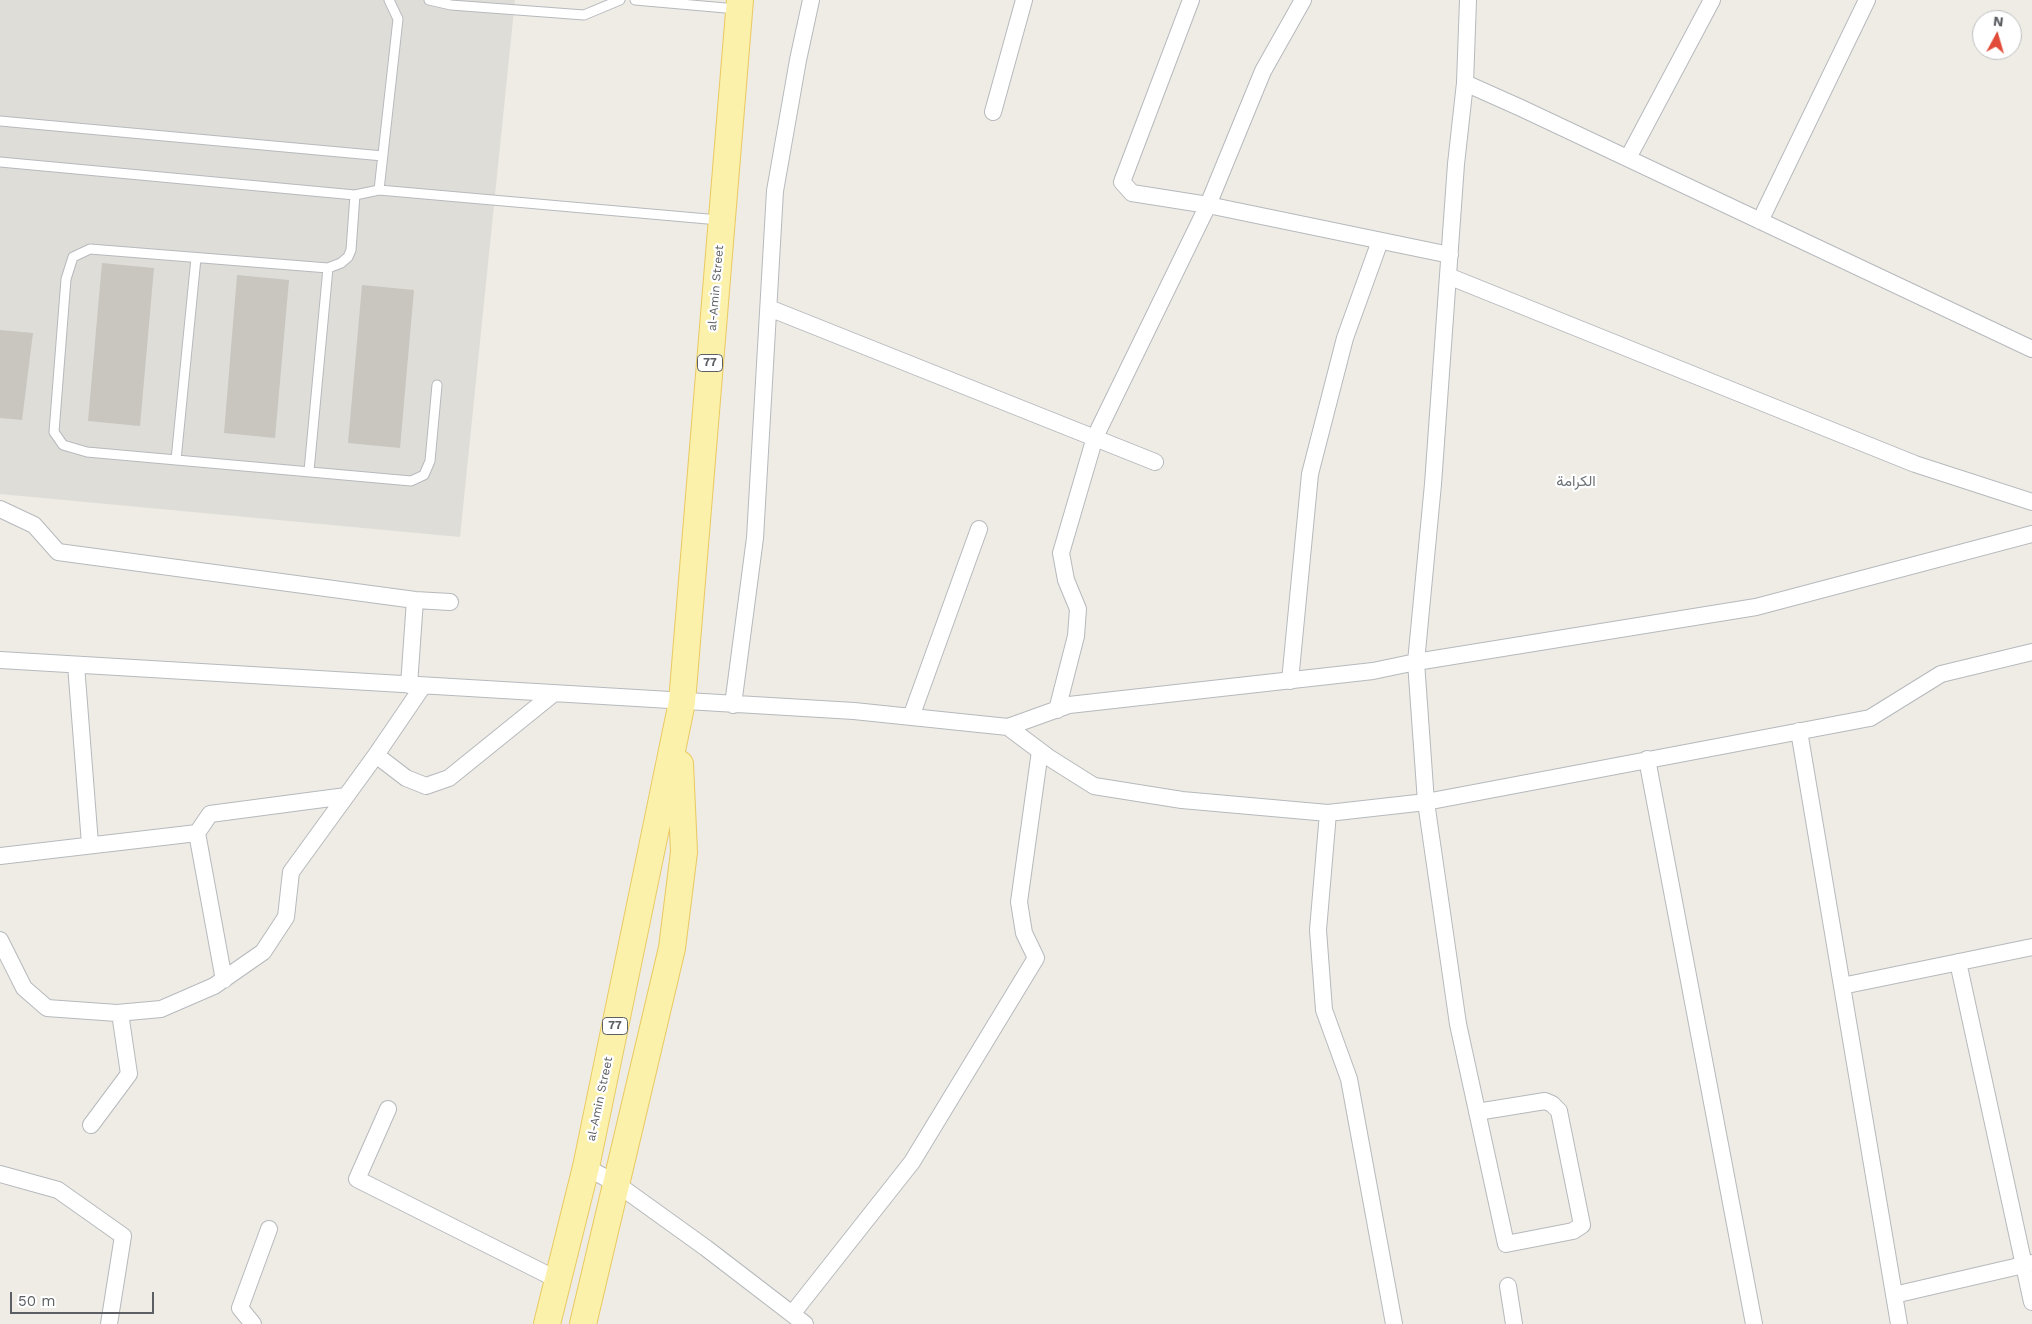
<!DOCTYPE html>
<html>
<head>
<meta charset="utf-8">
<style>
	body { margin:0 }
	#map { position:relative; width:2032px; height:1324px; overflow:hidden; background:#eeece4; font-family:"Work Sans",sans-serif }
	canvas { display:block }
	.north { position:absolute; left:1972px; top:10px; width:50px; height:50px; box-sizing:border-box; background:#fff; border:1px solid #bebfc1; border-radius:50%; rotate:6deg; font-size:14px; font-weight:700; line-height:20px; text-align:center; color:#5c5f63 }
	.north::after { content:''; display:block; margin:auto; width:18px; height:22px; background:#e14b37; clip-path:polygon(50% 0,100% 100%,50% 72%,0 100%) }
	.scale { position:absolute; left:10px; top:1292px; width:144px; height:22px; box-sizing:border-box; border:2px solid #5c5f63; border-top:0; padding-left:6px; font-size:15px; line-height:18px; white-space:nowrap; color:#5c5f63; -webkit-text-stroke:4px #fff; paint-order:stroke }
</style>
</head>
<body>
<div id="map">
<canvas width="2032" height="1324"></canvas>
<div class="north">N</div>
<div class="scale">50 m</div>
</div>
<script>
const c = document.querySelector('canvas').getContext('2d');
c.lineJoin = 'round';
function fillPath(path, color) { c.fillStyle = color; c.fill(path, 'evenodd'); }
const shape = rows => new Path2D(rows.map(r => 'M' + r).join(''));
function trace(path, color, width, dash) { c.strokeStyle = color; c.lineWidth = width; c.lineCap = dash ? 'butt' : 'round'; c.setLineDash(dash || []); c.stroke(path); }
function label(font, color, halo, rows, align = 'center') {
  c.font = font + ' "Work Sans",Vazirmatn,sans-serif'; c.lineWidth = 4.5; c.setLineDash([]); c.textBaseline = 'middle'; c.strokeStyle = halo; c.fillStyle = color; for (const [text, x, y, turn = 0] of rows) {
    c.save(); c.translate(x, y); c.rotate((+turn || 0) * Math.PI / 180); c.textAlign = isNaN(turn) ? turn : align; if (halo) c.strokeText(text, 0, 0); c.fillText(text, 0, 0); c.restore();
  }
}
const industrial = shape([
	[0,0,515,0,460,537,0,494]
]);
const building = shape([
	[102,263,154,268,140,426,88,421],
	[237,275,289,280,275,438,224,433],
	[362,285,414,290,400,448,348,443],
	[0,330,33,333,22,420,0,418]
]);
const lane = shape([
	[429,0,451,5,584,15,620,0],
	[635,0,737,9],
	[0,121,383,156],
	[0,162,355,195],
	[379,190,398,19,389,0],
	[437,385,430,461,424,475,411,481,87,452,63,445,54,432,66,279,73,257,90,249,328,268,341,263,348,257,351,250,355,195,379,190,719,220],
	[176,460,196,258],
	[309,471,328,268]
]);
const street = shape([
	[1191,0,1122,182,1132,193,1208,205,1450,255],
	[1468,0,1465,83,1456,164,1433,484,1416,662,1426,802,1458,1024,1506,1244,1573,1231,1582,1225,1559,1111,1552,1104,1545,1101,1477,1112],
	[1465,83,1521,108,2032,349],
	[993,112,1024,0],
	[1628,158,1712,0],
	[1760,221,1867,0],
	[1448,276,1915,464,2032,502],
	[769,308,1155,462],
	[0,509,34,525,58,552,415,600,450,602],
	[0,660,854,711,1008,727,1069,705,1373,671,1416,662,1756,607,2032,534],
	[76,665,90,844],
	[1290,681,1310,474,1345,338,1380,241],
	[409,685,415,600],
	[733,705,755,538,775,191,798,60,811,0],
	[1057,710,1076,636,1078,609,1066,580,1061,553,1095,437,1208,205,1263,71,1303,0],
	[911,717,979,529],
	[1008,727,1048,757,1094,786,1182,800,1328,813,1426,802,1870,718,1941,674,2032,652],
	[1799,731,1899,1324],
	[376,755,406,778,426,786,449,778,553,694],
	[1647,759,1754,1324],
	[1328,813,1318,930,1324,1010,1349,1079,1394,1324],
	[197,833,224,980],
	[0,856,197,833,210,814,346,796],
	[0,940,24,988,47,1008,117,1013,161,1009,214,986,263,952,286,917,291,872,376,755,423,686],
	[1958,962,2032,1302],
	[1842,986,2032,947],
	[388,1109,357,1179,558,1280],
	[91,1125,129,1074,120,1013],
	[586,1167,617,1184,706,1248,805,1324],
	[0,1174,58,1190,123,1236,109,1324],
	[1508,1286,1514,1324],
	[1894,1295,2032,1263],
	[792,1314,912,1162,1036,958,1024,933,1019,902,1040,751],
	[253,1324,240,1308,269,1229]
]);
const primary = shape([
	[547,1324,586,1167,682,702,740,0],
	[583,1324,672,948,684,852,680,764]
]);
const shields = [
	[710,363,25],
	[615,1026,25]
];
const shieldNames = [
	["77",710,363],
	["77",615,1026]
];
const streetNames = [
	["al-Amin Street",716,288,-85],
	["al-Amin Street",600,1099,-78]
];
const quarterNames = [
	["الكرامة",1576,482]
];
fillPath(industrial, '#dfddd8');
fillPath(building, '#c9c6c0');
trace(lane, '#b6b9bd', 11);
trace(street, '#b6b9bd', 18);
trace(primary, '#eac960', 28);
trace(lane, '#fff', 9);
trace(street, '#fff', 16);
trace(primary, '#fbf1ab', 26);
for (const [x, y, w] of shields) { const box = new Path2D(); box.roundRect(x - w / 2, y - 8.5, w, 17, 4); c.fillStyle = '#fff'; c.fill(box); trace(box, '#5c5f63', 1); }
label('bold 11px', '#5c5f63', null, shieldNames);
label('12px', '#5c5f63', '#fff', streetNames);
label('15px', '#6d7175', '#fff', quarterNames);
</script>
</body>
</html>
